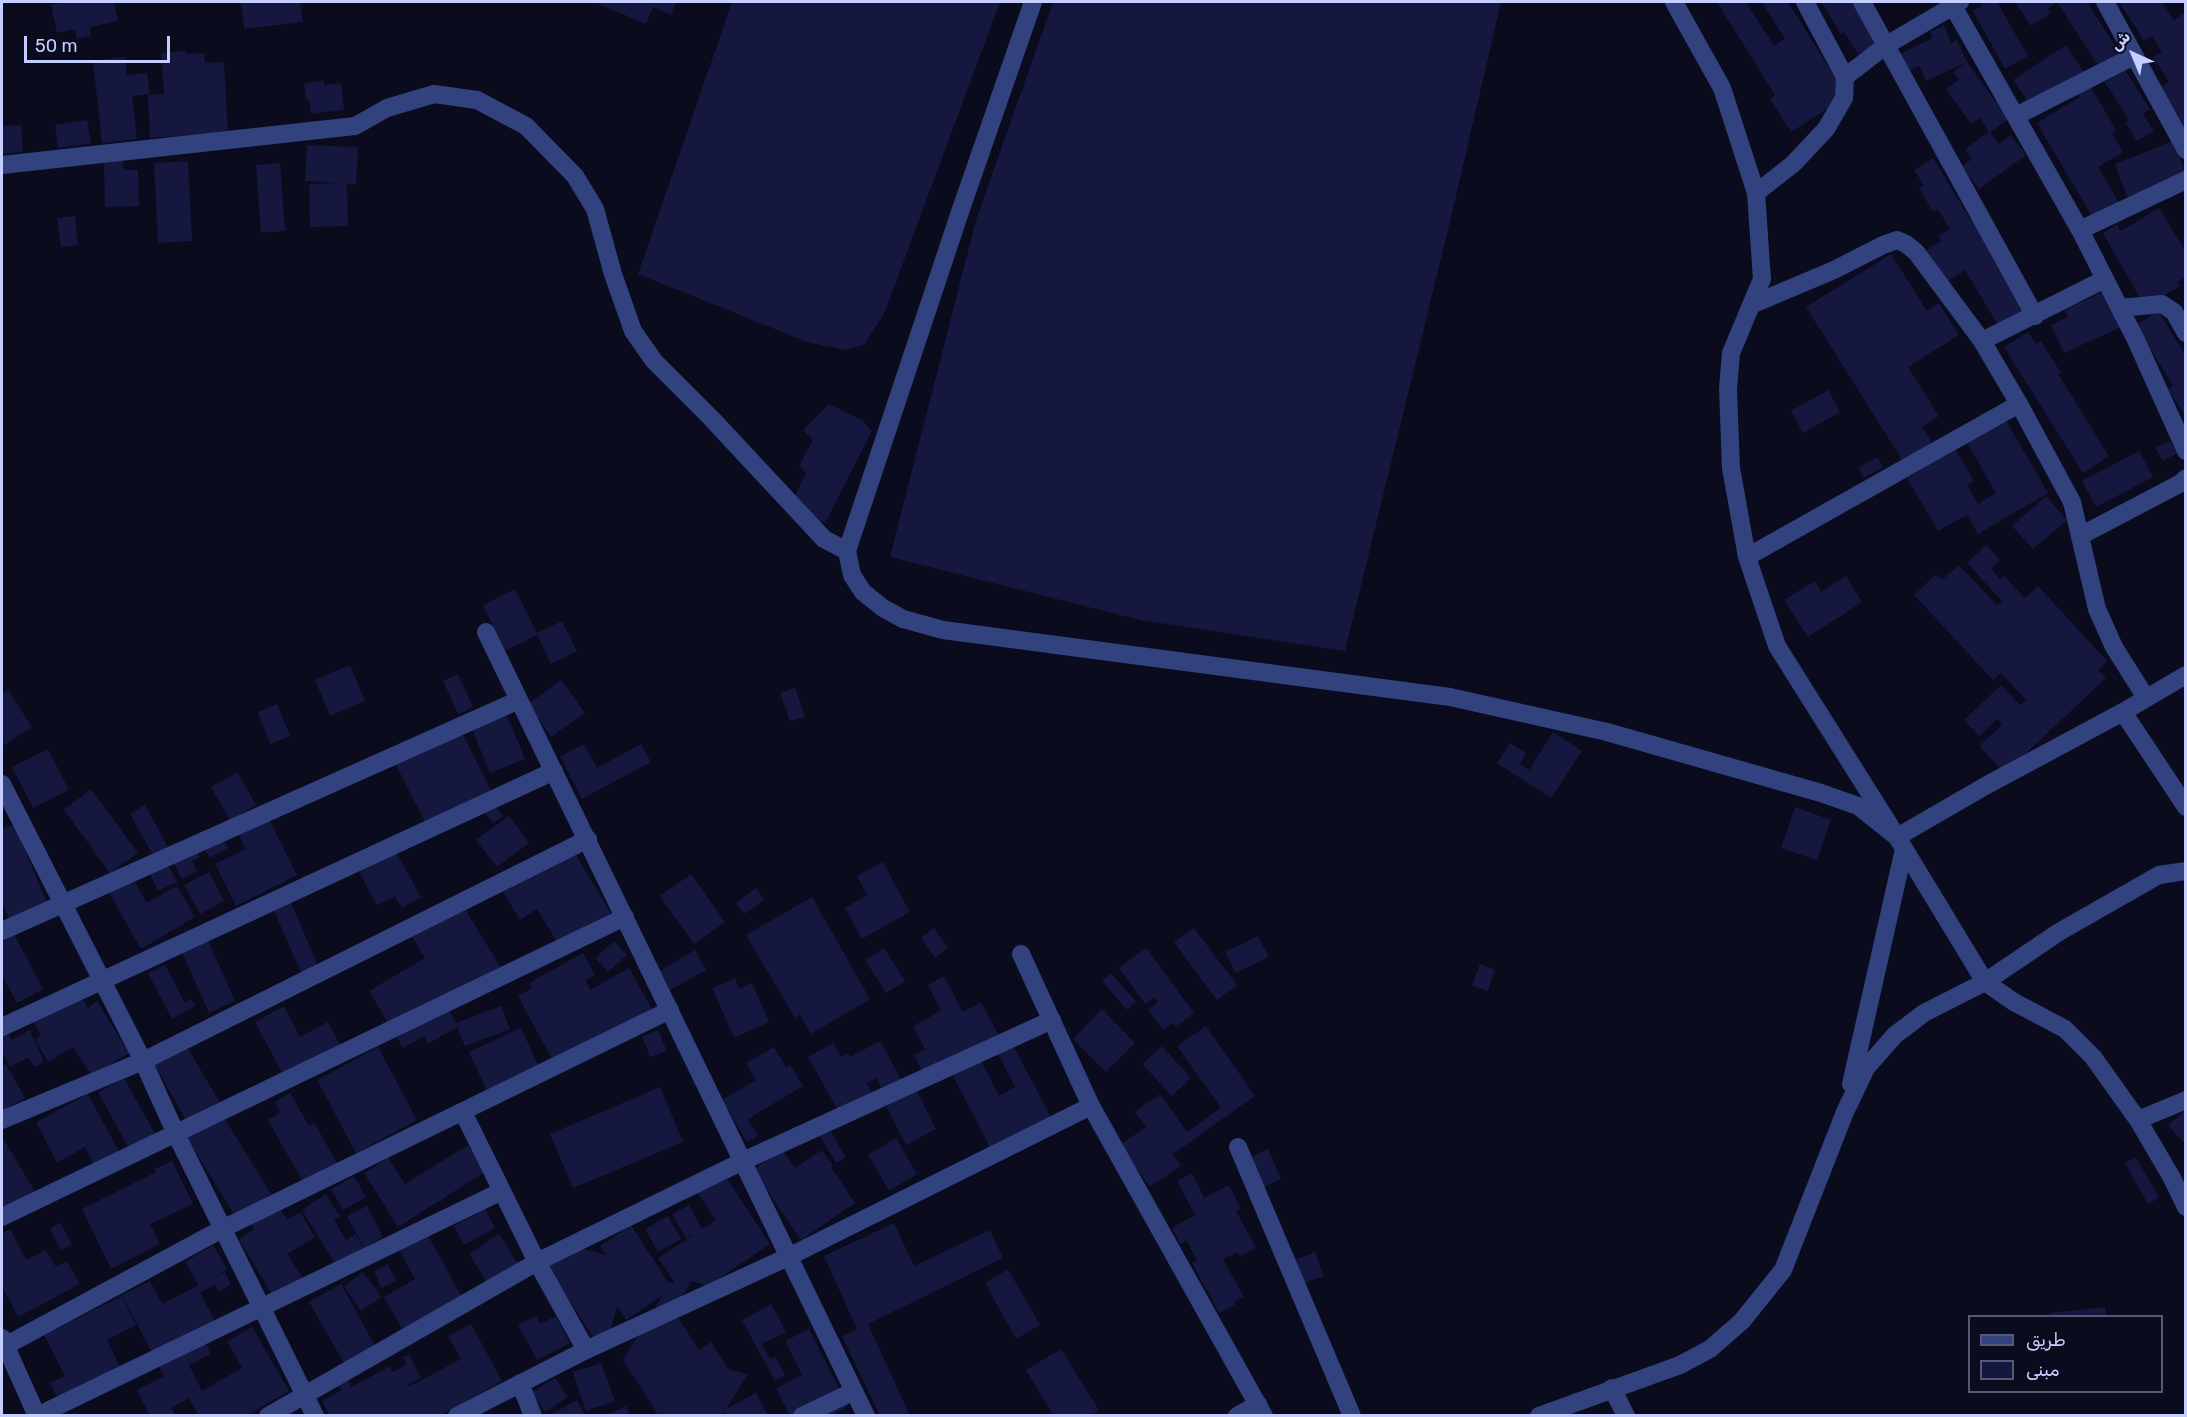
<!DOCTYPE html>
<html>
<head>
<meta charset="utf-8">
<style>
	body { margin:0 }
	#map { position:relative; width:2187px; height:1417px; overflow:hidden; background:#0a0b1d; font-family:Rubik,"Noto Sans Arabic",sans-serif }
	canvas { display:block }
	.frame { position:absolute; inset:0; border:3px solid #c6ceff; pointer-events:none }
	.legend { position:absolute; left:1968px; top:1315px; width:195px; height:78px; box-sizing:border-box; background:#0a0b1d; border:2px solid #555977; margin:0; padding:8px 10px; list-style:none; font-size:18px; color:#c6ceff }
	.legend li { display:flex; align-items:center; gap:12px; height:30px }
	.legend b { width:30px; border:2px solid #555977 }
	.north { position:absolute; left:2103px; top:24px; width:60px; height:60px; -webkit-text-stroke:4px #0a0b1d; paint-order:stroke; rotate:316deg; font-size:16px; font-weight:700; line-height:24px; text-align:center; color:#c6ceff }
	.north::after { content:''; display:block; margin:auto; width:21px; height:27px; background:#c6ceff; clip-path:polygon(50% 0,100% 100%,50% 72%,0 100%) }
	.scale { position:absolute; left:24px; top:36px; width:146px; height:27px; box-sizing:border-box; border:3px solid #c6ceff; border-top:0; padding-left:8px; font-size:18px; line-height:21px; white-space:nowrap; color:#c6ceff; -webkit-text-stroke:4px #0a0b1d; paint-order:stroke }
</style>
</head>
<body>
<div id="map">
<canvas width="2187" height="1417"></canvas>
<div class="frame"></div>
<ul class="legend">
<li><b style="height:8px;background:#32427f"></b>طريق</li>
<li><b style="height:16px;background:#15173f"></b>مبنى</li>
</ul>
<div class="north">ش</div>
<div class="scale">50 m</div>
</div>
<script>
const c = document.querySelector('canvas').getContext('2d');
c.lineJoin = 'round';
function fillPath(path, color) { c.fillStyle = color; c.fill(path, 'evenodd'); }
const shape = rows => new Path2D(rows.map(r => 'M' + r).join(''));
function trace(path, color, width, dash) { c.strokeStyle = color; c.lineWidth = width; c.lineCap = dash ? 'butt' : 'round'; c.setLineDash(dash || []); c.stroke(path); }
const building = shape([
	[66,2,114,2,118,21,90,27,91,36,77,39,75,29,57,33,51,5],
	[241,2,300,2,303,22,244,29],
	[594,2,676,2,671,15,653,7,646,24],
	[732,2,1000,2,884,314,864,345,845,350,807,342,638,274],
	[1053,2,1501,2,1449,226,1345,651,1140,620,890,557,976,220],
	[1717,2,1746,2,1774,46,1785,39,1762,2,1788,2,1847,96,1791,132,1770,99,1775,95],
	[1821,2,1860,2,1863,6,1856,10,1866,26,1880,41,1858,54,1844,32,1841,34],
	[1980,2,1997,2,2028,56,2005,69,1973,11,1982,6],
	[2015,2,2087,2,2122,57,2101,70,2057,2,2048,9,2051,13,2031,26],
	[2119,2,2162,2,2174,20,2186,12,2186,133,2158,89,2169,82,2153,57,2162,52,2152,36,2144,41],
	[1944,25,1951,43,1957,40,1967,62,1926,81,1919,66,1908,71,1900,54,1933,38,1930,32],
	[2066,45,2087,77,2035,112,2013,80],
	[185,51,186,54,204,53,205,63,224,62,228,133,150,138,148,95,164,94,161,53],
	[125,57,127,75,147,73,150,94,132,96,137,139,102,143,93,61],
	[1967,62,2008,119,1990,133,1999,144,2011,135,2026,155,1979,189,1962,166,1972,159,1965,149,1989,132,1980,118,1971,124,1946,89,1959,80,1953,72],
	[2125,70,2150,109,2143,114,2154,131,2137,141,2125,122,2129,120,2105,82],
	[324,80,324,85,341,83,344,110,311,114,309,100,306,100,304,83],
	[2091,87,2116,130,2112,133,2123,152,2098,167,2126,215,2096,223,2037,123,2080,97,2078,94],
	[87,120,91,143,58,148,55,125],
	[21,125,23,152,2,154,2,126],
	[2173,141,2186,175,2128,199,2115,164],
	[307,145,358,147,356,185,347,184,348,226,310,227,309,184,343,183,305,181],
	[1933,158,1970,219,1973,217,2028,314,2001,330,1965,270,1943,284,1923,252,1941,241,1938,236,1950,229,1938,209,1933,212,1919,188,1924,185,1914,170],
	[104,161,123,161,124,170,138,170,139,206,105,207],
	[188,161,192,241,158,243,154,163],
	[280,163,285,231,261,233,256,165],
	[2159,208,2186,252,2186,277,2177,282,2180,286,2145,307,2103,233,2117,225,2121,231],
	[75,216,78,245,61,247,57,218],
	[1891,254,1927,311,1939,303,1959,335,1908,367,1939,416,1922,427,1933,444,1904,463,1806,307],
	[2105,291,2121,327,2064,353,2051,325,2068,317,2064,310],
	[2158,311,2186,356,2186,417,2168,389,2173,386,2136,325],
	[2028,332,2036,344,2041,341,2061,373,2058,374,2109,456,2083,473,2004,347],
	[1828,390,1840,412,1803,433,1791,411],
	[829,404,862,420,872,431,825,523,816,519,795,495,806,473,799,466,813,440,803,430],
	[2004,417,2048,493,1978,534,1967,515,1938,531,1907,478,1956,450,1974,481,1967,485,1978,504,1996,493,1965,439],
	[2170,441,2177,453,2163,461,2155,448],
	[2139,451,2153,477,2096,507,2082,481],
	[1877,457,1883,467,1864,478,1858,468],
	[2046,496,2067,520,2033,549,2012,526],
	[1986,545,2000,560,1991,569,2000,579,2004,576,2025,598,2038,586,2107,661,2098,670,2106,678,2005,773,1979,746,2002,725,1997,719,1979,736,1964,720,2001,685,2020,705,2026,700,2001,673,1993,680,1914,595,1936,574,1942,580,1959,565,1997,605,2002,601,1967,563],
	[1846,576,1862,602,1808,637,1784,600,1815,581,1821,592],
	[515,589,537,633,562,621,577,651,551,664,537,635,505,651,483,605],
	[350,665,365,701,330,716,315,680],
	[458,674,473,707,458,714,443,681],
	[561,680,585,713,551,737,528,704],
	[795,688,805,717,790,721,780,693],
	[8,690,32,727,4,745,2,740,2,694],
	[277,704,290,736,270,744,258,712],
	[507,715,525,759,490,773,472,729],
	[461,731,493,794,487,797,485,793,426,824,396,765],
	[1553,732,1582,751,1551,798,1497,763,1510,743,1526,753,1520,764,1529,770],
	[584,744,597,768,641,744,651,762,582,799,560,757],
	[48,749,69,790,33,808,12,767],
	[237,772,256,805,230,820,211,787],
	[91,789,138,853,110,873,64,810],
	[145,805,168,847,153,855,130,814],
	[494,805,503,816,494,823,485,813],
	[1795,807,1831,820,1817,860,1781,848],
	[509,816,529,843,497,867,476,840],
	[269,819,297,875,236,906,215,864,246,849,238,834],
	[14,824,49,908,9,919,2,901,2,829],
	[223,838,228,848,210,858,204,848],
	[555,845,561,854,571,847,611,913,559,945,537,909,520,920,503,892,543,852],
	[197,851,200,857,192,861,197,871,182,879,174,863],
	[396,852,421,897,402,908,395,896,377,905,359,872],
	[883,862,910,912,862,939,845,908,867,895,857,876],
	[168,865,177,882,158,891,150,874],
	[209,872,224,901,200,914,184,885],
	[691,874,725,922,694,944,660,896],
	[132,877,147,903,177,886,195,917,141,949,108,891],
	[756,888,764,900,744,914,736,903],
	[812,897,870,999,811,1034,800,1015,795,1018,746,935],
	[289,898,320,970,303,977,272,906],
	[461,902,502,970,444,1003,456,1023,501,1006,510,1029,465,1046,457,1027,428,1044,424,1036,403,1048,369,991,425,958,408,930],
	[934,928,948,948,935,958,921,938],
	[1194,928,1237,985,1217,1000,1174,942],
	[12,930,43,989,17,1003,2,975,2,935],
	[205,934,235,1001,209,1013,179,946],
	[1258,936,1269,957,1236,973,1225,952],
	[614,941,627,955,608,972,595,958],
	[884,948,905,981,886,993,865,960],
	[1146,948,1194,1013,1175,1027,1172,1023,1163,1030,1148,1010,1158,1002,1154,997,1145,1004,1119,968],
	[695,950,706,970,670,990,660,971],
	[583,953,595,975,586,980,590,990,629,968,652,1009,554,1063,518,996,532,988,529,983],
	[1480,964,1495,970,1488,991,1472,986],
	[165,965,185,1003,191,999,195,1006,172,1019,148,973],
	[1111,973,1136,1002,1127,1010,1102,981],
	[944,976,963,1012,981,1002,999,1036,975,1048,999,1096,1015,1087,994,1046,1009,1038,1051,1117,991,1149,950,1070,924,1075,914,1055,925,1049,913,1026,941,1011,928,985],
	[735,978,739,989,752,983,769,1022,734,1038,712,988],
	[80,995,88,1008,97,1001,129,1053,92,1076,73,1047,48,1062,35,1039,41,1035,33,1022],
	[284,1006,300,1037,328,1022,344,1052,287,1082,255,1022],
	[1102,1009,1135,1043,1106,1072,1073,1039],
	[1206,1026,1255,1096,1173,1154,1181,1166,1150,1187,1120,1145,1146,1127,1135,1112,1160,1094,1187,1132,1221,1108,1177,1046],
	[521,1028,539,1067,487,1091,469,1052],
	[6,1029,11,1040,30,1030,44,1062,34,1067,29,1057,10,1067,2,1051,2,1032],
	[658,1030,667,1051,650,1057,642,1036],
	[183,1040,223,1108,190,1127,151,1059],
	[880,1041,901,1079,882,1089,876,1078,867,1083,872,1093,839,1112,808,1057,833,1043,841,1057,847,1053,850,1057],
	[1162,1046,1191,1078,1172,1096,1142,1064],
	[378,1047,417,1120,356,1153,317,1080],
	[774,1047,786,1067,790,1065,803,1086,748,1119,758,1136,747,1142,722,1100,756,1080,746,1063],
	[6,1064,25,1098,2,1111,2,1066],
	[124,1078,159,1141,133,1156,98,1092],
	[660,1087,683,1142,573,1188,550,1134],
	[917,1091,936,1129,906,1145,886,1106],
	[290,1093,309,1126,314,1122,338,1165,304,1184,268,1120,281,1112,275,1102],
	[88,1094,124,1161,99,1174,85,1147,57,1163,36,1122],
	[2186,1110,2186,1145,2168,1125],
	[223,1116,271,1194,235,1216,187,1138],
	[827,1125,846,1158,836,1163,817,1131],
	[3,1138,37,1195,7,1213,2,1203,2,1139],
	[896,1138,917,1174,889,1191,868,1155],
	[468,1145,485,1172,398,1227,364,1173,388,1158,405,1184],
	[782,1149,795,1168,822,1150,833,1166,831,1167,855,1203,801,1240,753,1170],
	[1268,1149,1281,1179,1257,1190,1244,1160],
	[2136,1157,2159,1198,2148,1204,2125,1163],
	[172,1161,193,1204,150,1224,160,1244,111,1269,82,1209,156,1172,155,1169],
	[722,1171,770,1244,708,1286,692,1281,673,1310,699,1350,711,1342,728,1369,748,1374,726,1409,756,1393,768,1416,727,1416,725,1411,722,1416,659,1416,623,1360,663,1295,626,1320,617,1307,610,1332,596,1341,545,1264,572,1246,606,1255,600,1246,631,1225,668,1282,675,1283,658,1258,695,1234,686,1238,672,1214,689,1205,702,1229,716,1220,695,1189],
	[1192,1173,1204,1198,1229,1185,1241,1209,1236,1211,1256,1248,1240,1257,1238,1252,1223,1259,1244,1297,1234,1302,1235,1305,1219,1313,1192,1263,1197,1260,1187,1241,1180,1244,1172,1228,1195,1215,1177,1181],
	[354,1176,366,1197,343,1210,331,1189],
	[326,1194,340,1217,334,1220,346,1240,355,1234,365,1251,338,1268,302,1210],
	[367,1206,383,1237,364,1248,347,1216],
	[279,1207,287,1220,300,1212,315,1237,287,1254,305,1282,275,1300,239,1239,254,1229,251,1225],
	[485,1209,495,1228,464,1245,454,1226],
	[668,1216,681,1239,658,1252,645,1229],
	[60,1223,72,1244,61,1250,50,1229],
	[894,1223,914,1266,990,1230,1003,1258,868,1324,910,1416,880,1416,842,1336,857,1329,824,1256],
	[10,1229,26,1260,46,1250,56,1267,67,1261,80,1284,18,1317,2,1286,2,1233],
	[427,1234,463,1299,404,1332,384,1297,415,1279,399,1250],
	[499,1234,520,1267,490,1287,469,1254],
	[213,1245,227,1269,216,1276,225,1272,231,1285,218,1292,215,1285,200,1292,218,1327,201,1335,211,1354,189,1365,202,1391,242,1368,227,1341,252,1327,289,1391,246,1416,199,1416,189,1398,171,1408,176,1416,150,1416,137,1390,164,1376,122,1295,150,1281,162,1304,199,1285,185,1262],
	[1315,1252,1324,1276,1299,1285,1290,1262],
	[388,1264,396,1281,381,1288,374,1271],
	[1008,1269,1040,1325,1016,1339,985,1283],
	[363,1272,381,1297,361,1311,344,1286],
	[341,1284,376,1348,345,1365,309,1302],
	[122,1296,136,1325,107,1340,127,1381,63,1409,50,1383,65,1376,44,1335],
	[771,1304,786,1332,762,1344,770,1359,775,1356,785,1375,775,1381,742,1320],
	[2105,1307,2106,1316,2049,1316,2049,1313],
	[536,1316,540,1324,556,1316,570,1343,537,1360,518,1325],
	[471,1324,502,1381,439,1416,330,1416,322,1401,341,1390,337,1384,347,1379,351,1387,390,1366,393,1372,407,1364,403,1357,409,1354,421,1378,407,1385,408,1387,461,1359,448,1336],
	[809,1329,848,1406,829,1416,790,1416,776,1388,802,1375,785,1341],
	[1061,1349,1099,1410,1090,1416,1054,1416,1026,1370],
	[601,1363,615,1401,586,1411,573,1372],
	[555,1378,568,1397,545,1412,532,1392],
	[577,1400,585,1416,548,1416],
	[626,1406,630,1416,605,1416]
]);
const minor = shape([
	[1033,2,961,209,847,551,852,575,863,592,883,608,903,619,943,630,1450,697,1607,732,1821,793,1858,806,1897,837,1985,982,2014,1002,2065,1029,2093,1057,2138,1120,2172,1178,2186,1207],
	[1674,2,1722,88,1756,193,1762,279,1731,353,1728,389,1731,468,1747,557,1777,646,1897,837,1987,785,2123,712,2186,675],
	[1805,2,1845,77],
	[1862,2,2035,316],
	[2105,2,2186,150],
	[1953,6,2080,230,2136,340,2186,451],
	[2016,116,2134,56],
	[2,165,355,126,387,108,434,94,477,100,526,126,575,176,595,209,613,274,633,331,654,361,711,418,824,539,847,551],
	[1756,193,1793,164,1826,129,1844,98,1845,77,1885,46,1960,2],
	[2080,230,2186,180],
	[1751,305,1834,270,1883,245,1897,240,1906,244,1916,252,1982,341,2019,404,2072,502,2097,609,2114,647,2146,698],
	[2120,308,2162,304,2174,312,2186,333],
	[1982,341,2105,279],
	[2080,536,2181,483,2186,478],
	[1747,557,2019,404],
	[486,632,866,1416],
	[2123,712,2186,807],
	[2,784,143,1061,176,1134,315,1416],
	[2,931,519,700],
	[1021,954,1091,1106,1264,1416],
	[2,1027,554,771],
	[1851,1084,1904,849],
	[463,1112,537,1262,586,1350],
	[2,1120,143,1061,588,839],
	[2138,1120,2186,1100],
	[1238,1147,1352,1416],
	[2,1217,625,917],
	[2,1338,37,1416,502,1191],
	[5,1346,222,1229,670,1010],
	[520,1383,533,1416],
	[1612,1388,1626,1416],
	[268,1416,537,1262,743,1161,1052,1020],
	[457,1416,586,1350,788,1257,1091,1106],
	[802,1416,854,1391],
	[1237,1416,1258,1404],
	[1539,1416,1680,1365,1710,1349,1742,1321,1783,1270,1845,1112,1866,1068,1895,1035,1924,1013,1985,982,2059,932,2159,875,2186,871]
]);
fillPath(building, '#15173f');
trace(minor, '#32427f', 18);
</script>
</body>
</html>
